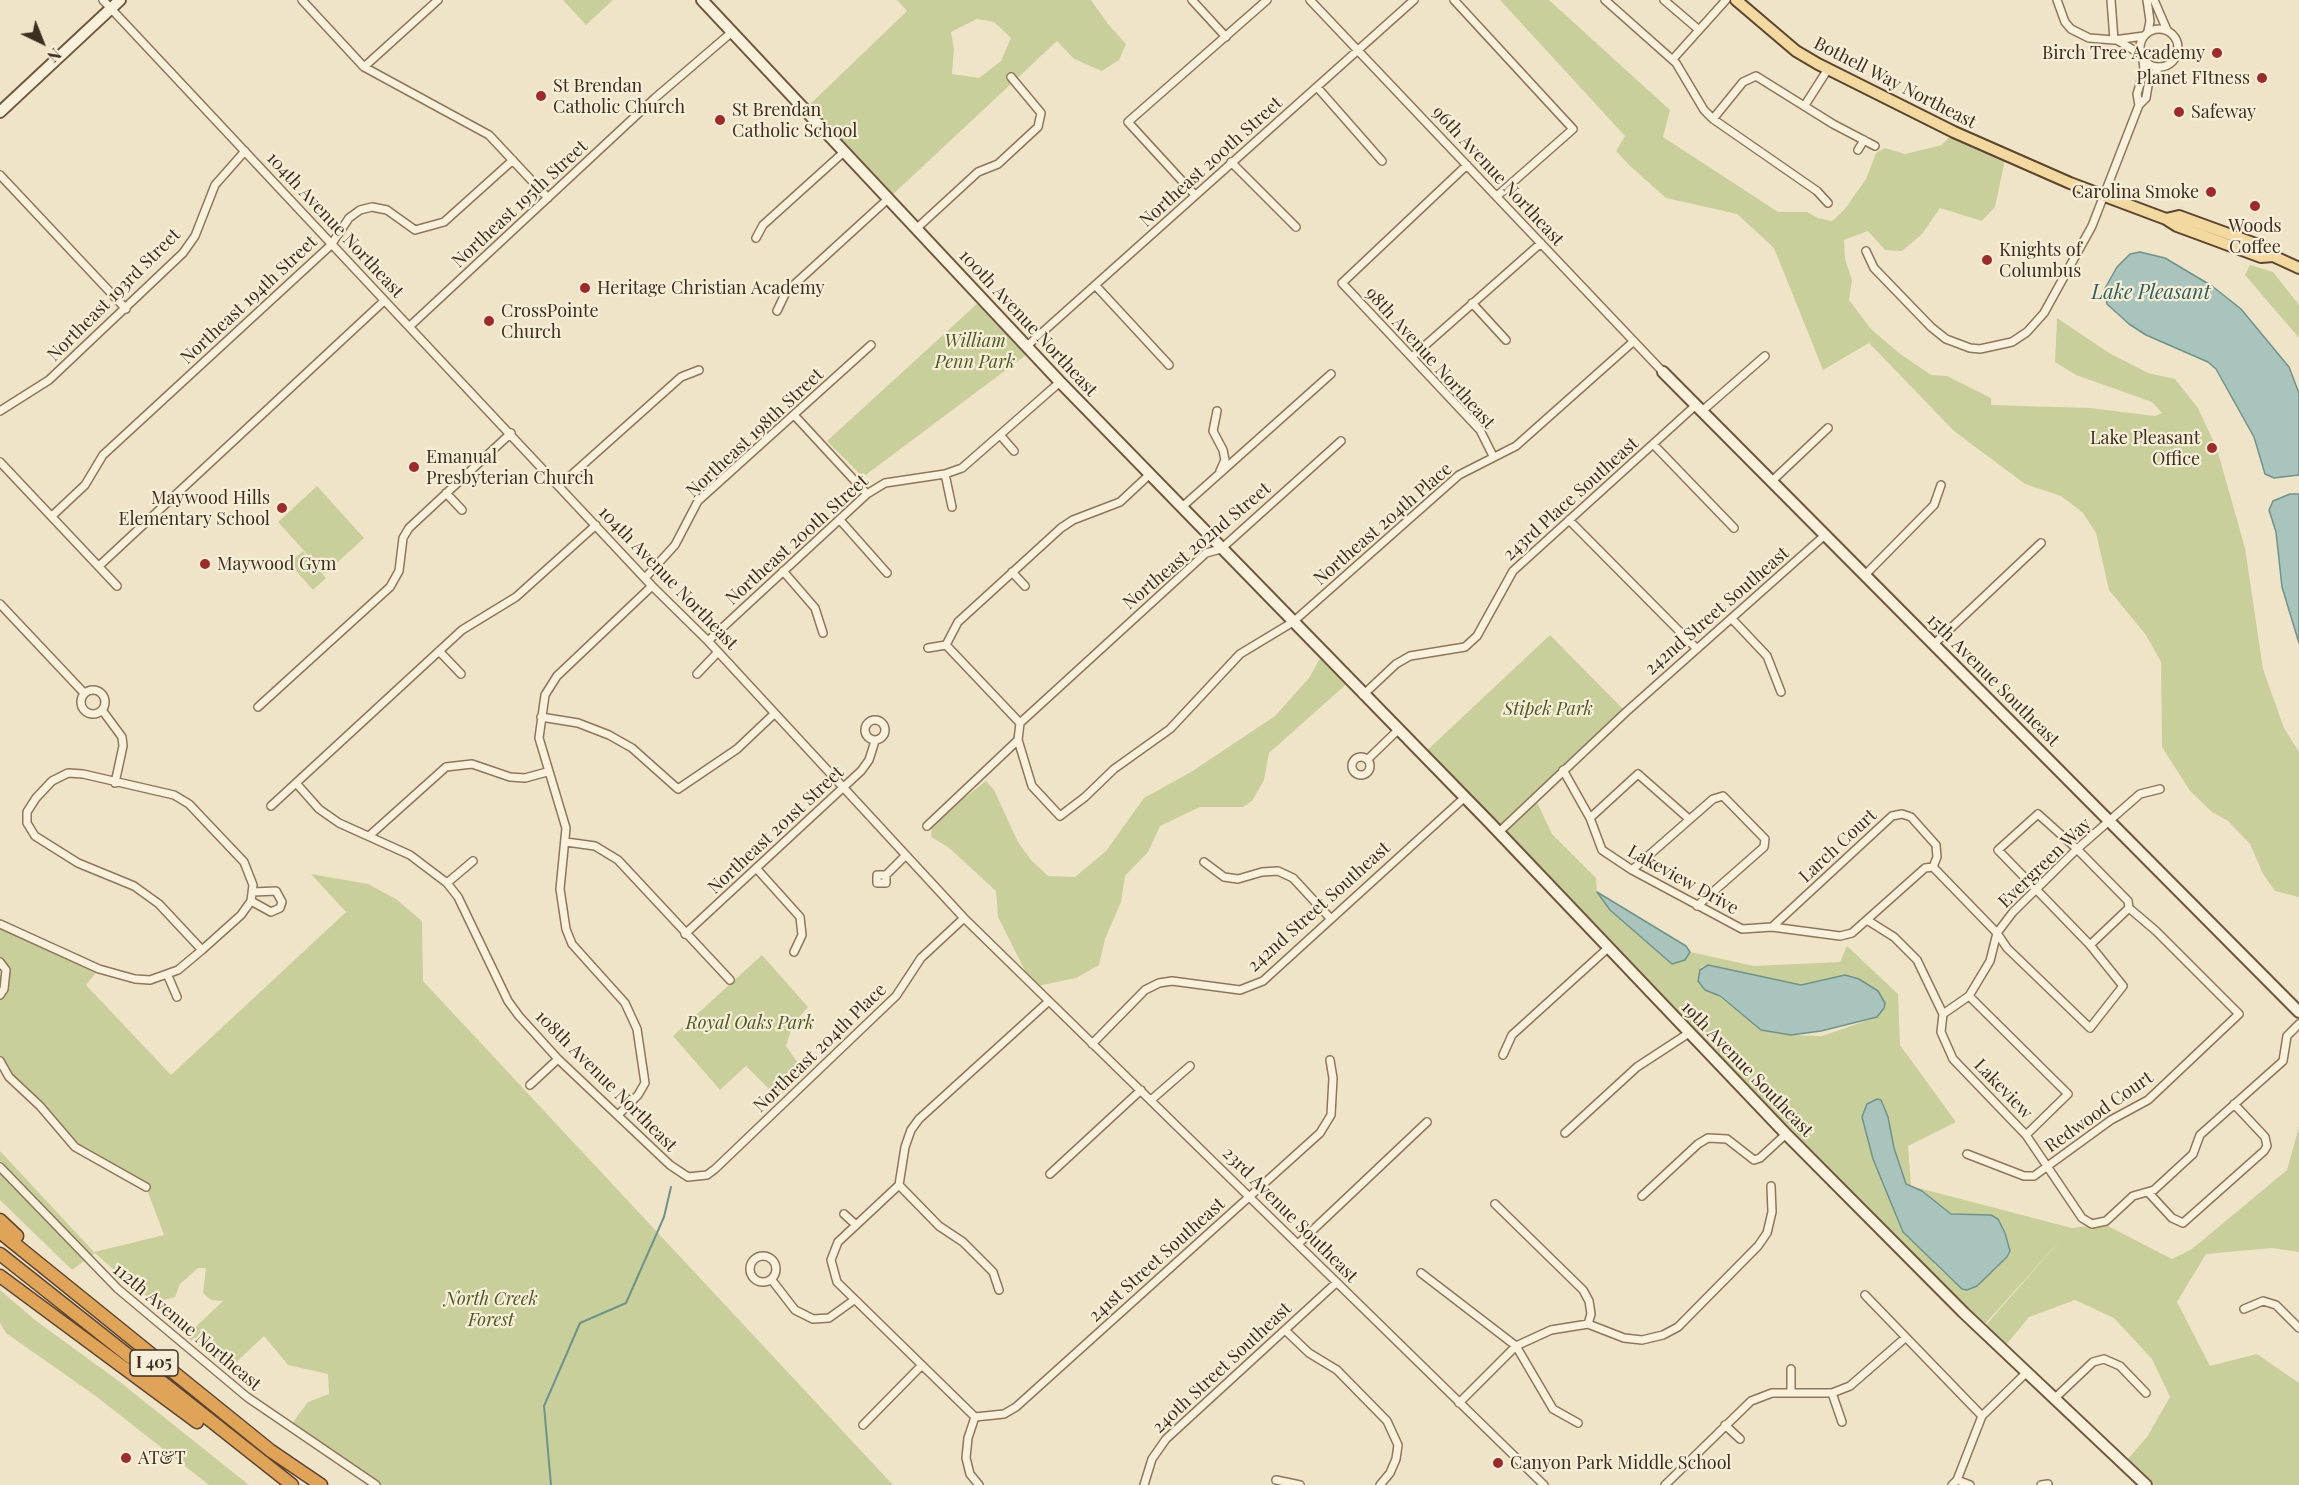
<!DOCTYPE html>
<html>
<head>
<meta charset="utf-8">
<style>
	body { margin:0 }
	#map { position:relative; width:2299px; height:1485px; overflow:hidden; background:#f0e4c8; font-family:"Playfair Display",serif }
	canvas { display:block }
	.north { position:absolute; left:12px; top:12px; width:60px; height:60px; -webkit-text-stroke:4px #f7eed8; paint-order:stroke; rotate:137deg; font-size:16px; font-weight:700; line-height:24px; text-align:center; color:#3d2e20 }
	.north::after { content:''; display:block; margin:auto; width:21px; height:27px; background:#3d2e20; clip-path:polygon(50% 0,100% 100%,50% 72%,0 100%) }
</style>
</head>
<body>
<div id="map">
<canvas width="2299" height="1485"></canvas>
<div class="north">N</div>
</div>
<script>
const c = document.querySelector('canvas').getContext('2d');
c.lineJoin = 'round';
function fillPath(path, color) { c.fillStyle = color; c.fill(path, 'evenodd'); }
const shape = rows => new Path2D(rows.map(r => 'M' + r).join(''));
function trace(path, color, width, dash) { c.strokeStyle = color; c.lineWidth = width; c.lineCap = dash ? 'butt' : 'round'; c.setLineDash(dash || []); c.stroke(path); }
function label(font, color, halo, rows, align = 'center') {
  c.font = font + ' "Playfair Display",serif'; c.lineWidth = 4.5; c.setLineDash([]); c.textBaseline = 'middle'; c.strokeStyle = halo; c.fillStyle = color; for (const [text, x, y, turn = 0] of rows) {
    c.save(); c.translate(x, y); c.rotate((+turn || 0) * Math.PI / 180); c.textAlign = isNaN(turn) ? turn : align; if (halo) c.strokeText(text, 0, 0); c.fillText(text, 0, 0); c.restore();
  }
}
const green = shape([
	[563,0,613,0,586,25],
	[897,0,1091,0,1108,24,1126,44,1119,60,1102,71,1074,59,1057,41,889,198,805,109,907,11],
	[977,19,994,22,1011,38,1001,61,979,78,952,74,954,49,951,32],
	[1500,0,1549,0,1670,110,1663,137,1778,212,1807,212,1818,218,1832,221,1844,210,1866,179,1876,153,1885,148,1905,154,1942,145,1954,132,2006,155,1995,207,1982,221,1940,208,1922,234,1902,251,1885,250,1868,231,1844,240,1845,259,1852,280,1849,300,1871,329,1899,353,1931,375,1947,376,1991,398,1991,405,2090,408,2155,416,2162,413,2152,402,2076,375,2055,362,2057,318,2109,353,2148,373,2175,379,2198,408,2217,449,2245,548,2263,669,2284,728,2299,752,2299,897,2275,891,2263,874,2250,844,2228,821,2212,812,2190,791,2162,747,2161,662,2146,635,2109,590,2096,533,2083,513,2061,496,2025,484,1954,431,1869,343,1823,370,1774,248,1737,214,1666,198,1630,166,1616,151,1625,136],
	[2250,265,2273,272,2299,305,2299,338,2245,275],
	[978,303,1026,355,863,477,827,441],
	[317,486,364,538,325,574,278,522],
	[303,551,326,578,313,590,289,563],
	[1550,635,1626,712,1534,793,1514,815,1534,796,1552,834,1596,878,1597,892,1672,964,1685,960,1690,952,1754,966,1840,962,1847,946,1898,994,1900,1045,1956,1122,1908,1146,1911,1186,2072,1228,2104,1224,2172,1259,2192,1249,2287,1170,2299,1127,2299,1252,2272,1248,2206,1254,2177,1302,2210,1366,2257,1354,2299,1383,2299,1485,2154,1485,2128,1459,2147,1437,2170,1397,2152,1359,2114,1318,2075,1300,2029,1317,2006,1345,1985,1326,2064,1236,1985,1324,1786,1134,1422,755],
	[1708,965,1801,985,1835,977,1877,1017,1822,1036,1791,1035,1761,1030,1699,981,1701,967],
	[1871,1101,1888,1117,1894,1148,1906,1184,1922,1191,1951,1214,1992,1215,1998,1219,2005,1233,2009,1251,1977,1286,1967,1290,1962,1289,1935,1265],
	[1323,653,1350,681,1269,753,1264,780,1252,801,1243,807,1200,807,1160,826,1148,852,1125,876,1121,902,1105,939,1099,965,1076,978,1033,987,998,917,996,891,948,847,931,837,932,823,986,781,994,790,1018,842,1031,860,1048,876,1075,877,1106,851,1144,798,1191,772,1275,716,1309,678],
	[311,874,368,884,396,899,422,921,423,981,893,1485,376,1485,290,1426,308,1402,329,1394,328,1374,288,1365,264,1336,229,1369,186,1336,223,1301,211,1300,203,1293,206,1268,198,1268,180,1284,175,1297,156,1302,133,1287,95,1253,72,1270,0,1200,0,1151,94,1252,164,1235,146,1187,86,1155,19,1088,0,1061,0,995,6,970,0,962,0,924,99,969,86,985,171,1075,346,912],
	[762,955,808,1007,793,1024,786,1046,805,1073,778,1098,746,1066,720,1090,673,1036],
	[0,1290,35,1320,120,1382,249,1485,209,1485,97,1397,6,1333,0,1323]
]);
const water = shape([
	[2140,252,2165,258,2212,286,2241,309,2289,367,2299,393,2299,475,2274,478,2265,474,2254,437,2216,369,2208,362,2146,335,2129,324,2107,304,2104,290,2117,267,2130,254,2140,252],
	[2290,494,2299,494,2299,643,2282,587,2276,532,2269,510,2273,501,2290,494],
	[1597,892,1686,946,1690,952,1685,960,1672,964,1610,910,1597,892],
	[1708,965,1801,985,1845,975,1859,979,1878,991,1885,1003,1884,1008,1877,1017,1821,1031,1791,1035,1761,1030,1720,996,1705,990,1698,981,1700,970,1708,965],
	[1877,1099,1881,1100,1888,1117,1894,1148,1906,1184,1922,1191,1951,1214,1991,1215,1998,1219,2005,1233,2010,1251,2007,1257,1977,1286,1967,1290,1962,1289,1903,1232,1873,1159,1862,1117,1867,1104,1877,1099]
]);
const stream = shape([
	[551,1485,544,1406,580,1323,626,1303,664,1217,671,1187]
]);
const street = shape([
	[103,0,652,586,708,641,964,918,1544,1485],
	[302,0,364,67,489,135,548,198],
	[1192,0,1226,37],
	[1310,0,1663,372],
	[1454,0,1573,129,1497,196],
	[1605,0,1676,63,1704,110,1713,119,1817,191,1828,203],
	[1664,0,1699,30],
	[2057,0,2065,22,2071,29,2089,38,2114,40,2111,0],
	[2147,0,2150,21,2148,31],
	[2154,0,2167,30],
	'2140 48a19 19 0 1 1 38 0a19 19 0 1 1-38 0Z',
	[2114,40,2144,36],
	[2117,40,2140,54],
	[1673,59,1726,0],
	[364,67,438,0],
	[1317,87,1382,161],
	[1805,105,1828,69],
	[2139,105,2137,94,2144,71,2143,59],
	[1713,119,1743,82,1756,76,1833,124,1875,146],
	[1858,150,1864,140],
	[1231,162,1296,227],
	[1467,165,1342,283,1480,430,1493,456],
	[0,175,126,309],
	[1195,195,1128,122,1267,0],
	[917,228,978,172,998,164,1038,127,1041,113,1011,77],
	[756,238,763,225,845,151],
	[1866,251,1874,268,1931,327,1946,339,1970,348,1980,349,2012,342,2027,332,2044,313,2092,226,2139,105,2146,98,2149,80,2160,67],
	[1096,286,1169,365],
	[1472,303,1506,340],
	[777,311,786,292,889,198],
	[410,326,655,98,732,32],
	[1027,346,1414,0],
	[1412,357,1541,243],
	[0,411,49,380,183,253,195,236,215,185,245,151],
	[1217,411,1213,431,1223,450,1225,460,1220,471],
	[1702,411,1765,356],
	[795,416,867,494],
	[1001,436,1014,451],
	[1653,444,1734,528],
	[0,462,117,586],
	[945,474,952,507],
	[1772,481,1828,428],
	[559,486,681,377,699,370],
	[446,493,462,510],
	[1182,507,1331,374],
	[52,516,85,485,103,455,331,245,349,218,360,210,372,207,387,210,415,230,444,222,513,160],
	[840,520,887,573],
	[1569,520,1697,649],
	[99,566,384,301],
	[783,571,815,608,823,633],
	[1012,572,1025,586],
	[1865,575,1934,505,1941,485],
	[645,578,675,545,698,501,871,345],
	[0,604,84,693],
	[1733,620,1767,656,1781,692],
	[708,641,867,494,885,483,945,474,962,468,1060,382],
	[1934,644,2041,543],
	[946,645,1020,723,1018,740,1032,786,1060,816,1085,797,1114,769,1170,729,1240,654,1293,622,1459,475,1516,446,1634,341],
	[946,645,958,622,1061,528,1073,520,1120,502,1150,474],
	[928,648,946,645],
	[439,651,461,674],
	[697,674,718,652],
	'81 702a12 12 0 1 1 24 0a12 12 0 1 1-24 0Z',
	[1363,695,1396,664,1410,656,1465,647,1477,636,1513,571,1696,405],
	[258,707,390,587,399,571,403,538,409,528,511,433],
	[102,710,122,737,123,746,115,783],
	[541,717,578,723,609,735,632,748,678,789,737,749,774,714],
	'865 730a10 10 0 1 1 20 0a10 10 0 1 1-20 0Z',
	[1020,723,1206,553,1221,549,1341,441],
	'1352 766a9 9 0 1 1 18 0a9 9 0 1 1-18 0Z',
	[1368,759,1398,730],
	[1563,770,1590,818,1602,850,1632,870,1742,929,1772,927,1840,936,1852,933,1925,868,1933,867],
	[296,783,319,809,339,823,410,855,447,883,458,897,508,1001,519,1016,558,1059,670,1165,688,1177,707,1175,715,1169,896,996,921,958,964,918],
	[271,806,462,630,516,597,596,525],
	[1590,818,1638,774,1689,819],
	[927,826,1018,740],
	[1498,833,1626,712,1825,535],
	[369,836,446,767,472,764,510,777,525,778,547,772],
	[566,842,595,846,618,860,730,980],
	[1204,862,1224,877,1238,879,1262,872,1278,871,1293,878,1330,918],
	[1933,867,1997,933,2007,948,2090,1028,2123,986,2090,945,1998,850,2038,814,2077,849,2128,901,2129,908],
	[756,868,800,917,802,935,794,952],
	[1632,870,1713,799,1723,796,1765,839,1764,847,1697,906],
	[886,875,886,883,877,883,877,875,886,875,906,855],
	[447,883,473,861],
	[251,901,271,912,280,908,282,902,276,891,253,892],
	[1867,920,1894,937,1917,960,1943,1014],
	[0,924,99,969,135,979,150,980,178,970,202,950,241,915,251,901,253,885,244,862,189,804,174,795,83,774,68,773,52,781,36,798,27,812,27,823,35,836,78,863,134,886,159,904,202,950],
	[1772,927,1892,816,1902,814,1911,817,1936,845,1937,857,1933,867],
	[685,934,861,771,869,760,875,741],
	[2090,945,2129,908],
	[0,962,6,970,4,989,0,995],
	[168,976,177,997],
	[1969,996,2068,1094,2026,1135],
	[1943,1014,1941,1032,1953,1059,2026,1135,2082,1218,2092,1224,2106,1221,2133,1196,2154,1190,2193,1154,2200,1135,2283,1061,2287,1036,2299,1024],
	[1943,1014,1969,996,1990,961,1997,933,2013,912,2077,849,2140,794,2160,789],
	[1092,1044,1145,990,1159,983,1172,981,1240,990,1263,981,1464,798],
	[1503,1055,1512,1035,1608,948],
	[0,1061,9,1077,40,1106,75,1147,146,1187],
	[530,1085,558,1059],
	[1151,1100,1190,1066],
	[618,1115,638,1095,645,1083,637,1029,625,1003,572,944,566,929,560,889,566,828,539,738,545,695,557,676,652,586],
	[1565,1133,1637,1067,1689,1033],
	[1967,1154,2024,1176,2034,1176,2111,1120,2148,1100,2239,1014,2156,931,2129,908],
	[0,1167,118,1289,247,1397,376,1485],
	[1050,1174,1141,1090],
	[899,1185,939,1226,963,1242,993,1272,999,1290],
	[2148,1192,2172,1218,2183,1223,2264,1151,2267,1146,2265,1137,2234,1104],
	[1642,1196,1698,1144,1708,1138,1727,1139,1754,1160,1760,1158,1786,1134],
	[1495,1204,1583,1290,1589,1301,1591,1314,1588,1324],
	[844,1214,856,1225],
	[1298,1244,1427,1122],
	'750 1269a13 13 0 1 1 26 0a13 13 0 1 1-26 0Z',
	[1421,1273,1516,1346,1553,1409,1578,1423],
	[771,1279,795,1310,813,1319,829,1318,854,1300],
	[1865,1295,1982,1416],
	[2244,1309,2263,1301,2276,1305,2299,1328],
	[1285,1330,1309,1353,1337,1370,1387,1421,1398,1445,1396,1459,1390,1473,1380,1485],
	[1791,1369,1791,1392],
	[1832,1393,1842,1422],
	[2054,1399,2093,1362,2104,1359,2120,1366,2146,1393],
	[1459,1403,1516,1346,1551,1330,1588,1324,1624,1338,1642,1340,1663,1335,1678,1327,1758,1246,1767,1233,1772,1212,1771,1186],
	[975,1417,837,1282,831,1260,838,1242,899,1185,905,1147,911,1130,919,1119,1049,1001],
	[975,1417,1004,1414,1016,1407,1320,1133,1331,1115,1333,1078,1330,1060],
	[975,1417,968,1438,966,1458,970,1474,979,1485],
	[863,1425,921,1366],
	[1725,1425,1740,1439],
	[1276,1480,1300,1485],
	[1957,1480,1970,1485],
	[1144,1485,1152,1459,1166,1439,1336,1283],
	[1665,1485,1751,1401,1772,1393,1832,1393,1850,1386,1905,1338],
	[1952,1485,1957,1480,1982,1416,2026,1373],
	[2041,1485,2048,1484]
]);
const secondary = shape([
	[702,0,1060,382,1490,823,1786,1134,1964,1313,2146,1485],
	[0,112,120,0],
	[1663,372,2299,1012]
]);
const primary = shape([
	[1736,0,1796,51,1818,64,1954,132,2070,183,2166,219,2177,226,2261,257,2273,256],
	[2166,219,2179,216,2264,247,2273,256,2299,268]
]);
const highway = shape([
	[0,1220,17,1236],
	[0,1232,271,1451,321,1485],
	[0,1254,292,1485],
	[0,1276,197,1422]
]);
const markers = [
	[2217,53,6,"#9e2a2b"],
	[2262,78,6,"#9e2a2b"],
	[541,96,6,"#9e2a2b"],
	[2179,112,6,"#9e2a2b"],
	[720,120,6,"#9e2a2b"],
	[2211,192,6,"#9e2a2b"],
	[2255,206,6,"#9e2a2b"],
	[1987,260,6,"#9e2a2b"],
	[585,288,6,"#9e2a2b"],
	[489,321,6,"#9e2a2b"],
	[2212,448,6,"#9e2a2b"],
	[414,467,6,"#9e2a2b"],
	[282,508,6,"#9e2a2b"],
	[205,564,6,"#9e2a2b"],
	[126,1458,6,"#9e2a2b"],
	[1498,1463,6,"#9e2a2b"]
];
const shields = [
	[154,1363,48]
];
const shieldNames = [
	["I 405",154,1363]
];
const poiNames = [
	["Birch Tree Academy",2205,53,"right"],
	["Planet FItness",2250,78,"right"],
	["St Brendan",553,86],
	["Catholic Church",553,107],
	["St Brendan",732,110],
	["Catholic School",732,131],
	["Safeway",2191,112],
	["Carolina Smoke",2199,192,"right"],
	["Woods",2255,226,"center"],
	["Coffee",2255,247,"center"],
	["Knights of",1999,250],
	["Columbus",1999,271],
	["Heritage Christian Academy",597,288],
	["CrossPointe",501,311],
	["Church",501,332],
	["Lake Pleasant",2200,438,"right"],
	["Office",2200,459,"right"],
	["Emanual",426,457],
	["Presbyterian Church",426,478],
	["Maywood Hills",270,498,"right"],
	["Elementary School",270,519,"right"],
	["Maywood Gym",217,564],
	["AT&T",138,1458],
	["Canyon Park Middle School",1510,1463]
];
const streetNames = [
	["Bothell Way Northeast",1895,83,27],
	["Northeast 200th Street",1211,162,-42],
	["96th Avenue Northeast",1498,176,47],
	["Northeast 195th Street",520,204,-43],
	["104th Avenue Northeast",335,225,47],
	["Northeast 193rd Street",114,295,-45],
	["Northeast 194th Street",249,300,-43],
	["100th Avenue Northeast",1028,323,47],
	["98th Avenue Northeast",1430,358,48],
	["Northeast 198th Street",755,433,-43],
	["243rd Place Southeast",1571,499,-42],
	["Northeast 204th Place",1383,524,-41],
	["Northeast 200th Street",797,540,-42],
	["Northeast 202nd Street",1197,546,-40],
	["104th Avenue Northeast",668,578,46],
	["242nd Street Southeast",1717,611,-41],
	["15th Avenue Southeast",1993,680,45],
	["Northeast 201st Street",776,830,-43],
	["Larch Court",1838,846,-43],
	["Evergreen Way",2045,863,-44],
	["Lakeview Drive",1683,880,29],
	["242nd Street Southeast",1319,907,-42],
	["Northeast 204th Place",820,1048,-44],
	["19th Avenue Southeast",1747,1069,46],
	["108th Avenue Northeast",606,1081,45],
	["Lakeview",2003,1089,46],
	["Redwood Court",2099,1112,-35],
	["23rd Avenue Southeast",1290,1215,45],
	["241st Street Southeast",1157,1260,-42],
	["112th Avenue Northeast",187,1327,40],
	["240th Street Southeast",1222,1368,-43]
];
const parkNames = [
	["William",975,341],
	["Penn Park",975,362],
	["Stipek Park",1548,709],
	["Royal Oaks Park",750,1023],
	["North Creek",491,1299],
	["Forest",491,1320]
];
const waterNames = [
	["Lake Pleasant",2151,293]
];
fillPath(green, '#c9cf9b');
fillPath(water, '#a9c4bc');
trace(water, '#6f938a', 1.5);
trace(stream, '#6f938a', 2);
trace(street, '#8d765c', 10);
trace(secondary, '#6f573f', 14);
trace(primary, '#5b4430', 14);
trace(highway, '#5b4430', 15);
trace(street, '#faf1dc', 7);
trace(secondary, '#faf1dc', 10);
trace(primary, '#f3d9a0', 10);
trace(highway, '#e0a458', 12);
for (const [x, y, r, color] of markers) { const dot = new Path2D(); dot.arc(x, y, r, 0, 2 * Math.PI); c.fillStyle = color; c.fill(dot); trace(dot, '#f7eed8', 2); }
for (const [x, y, w] of shields) { const box = new Path2D(); box.roundRect(x - w / 2, y - 13, w, 26, 4.5); c.fillStyle = '#f7eed8'; c.fill(box); trace(box, '#3d2e20', 1.5); }
label('bold 16px', '#3d2e20', null, shieldNames);
label('18px', '#3d2e20', '#f7eed8', poiNames, 'left');
label('18px', '#3d2e20', '#f7eed8', streetNames);
label('italic 18px', '#4d5a26', '#f7eed8', parkNames);
label('italic 20px', '#2f5d5a', '#f7eed8', waterNames);
</script>
</body>
</html>
